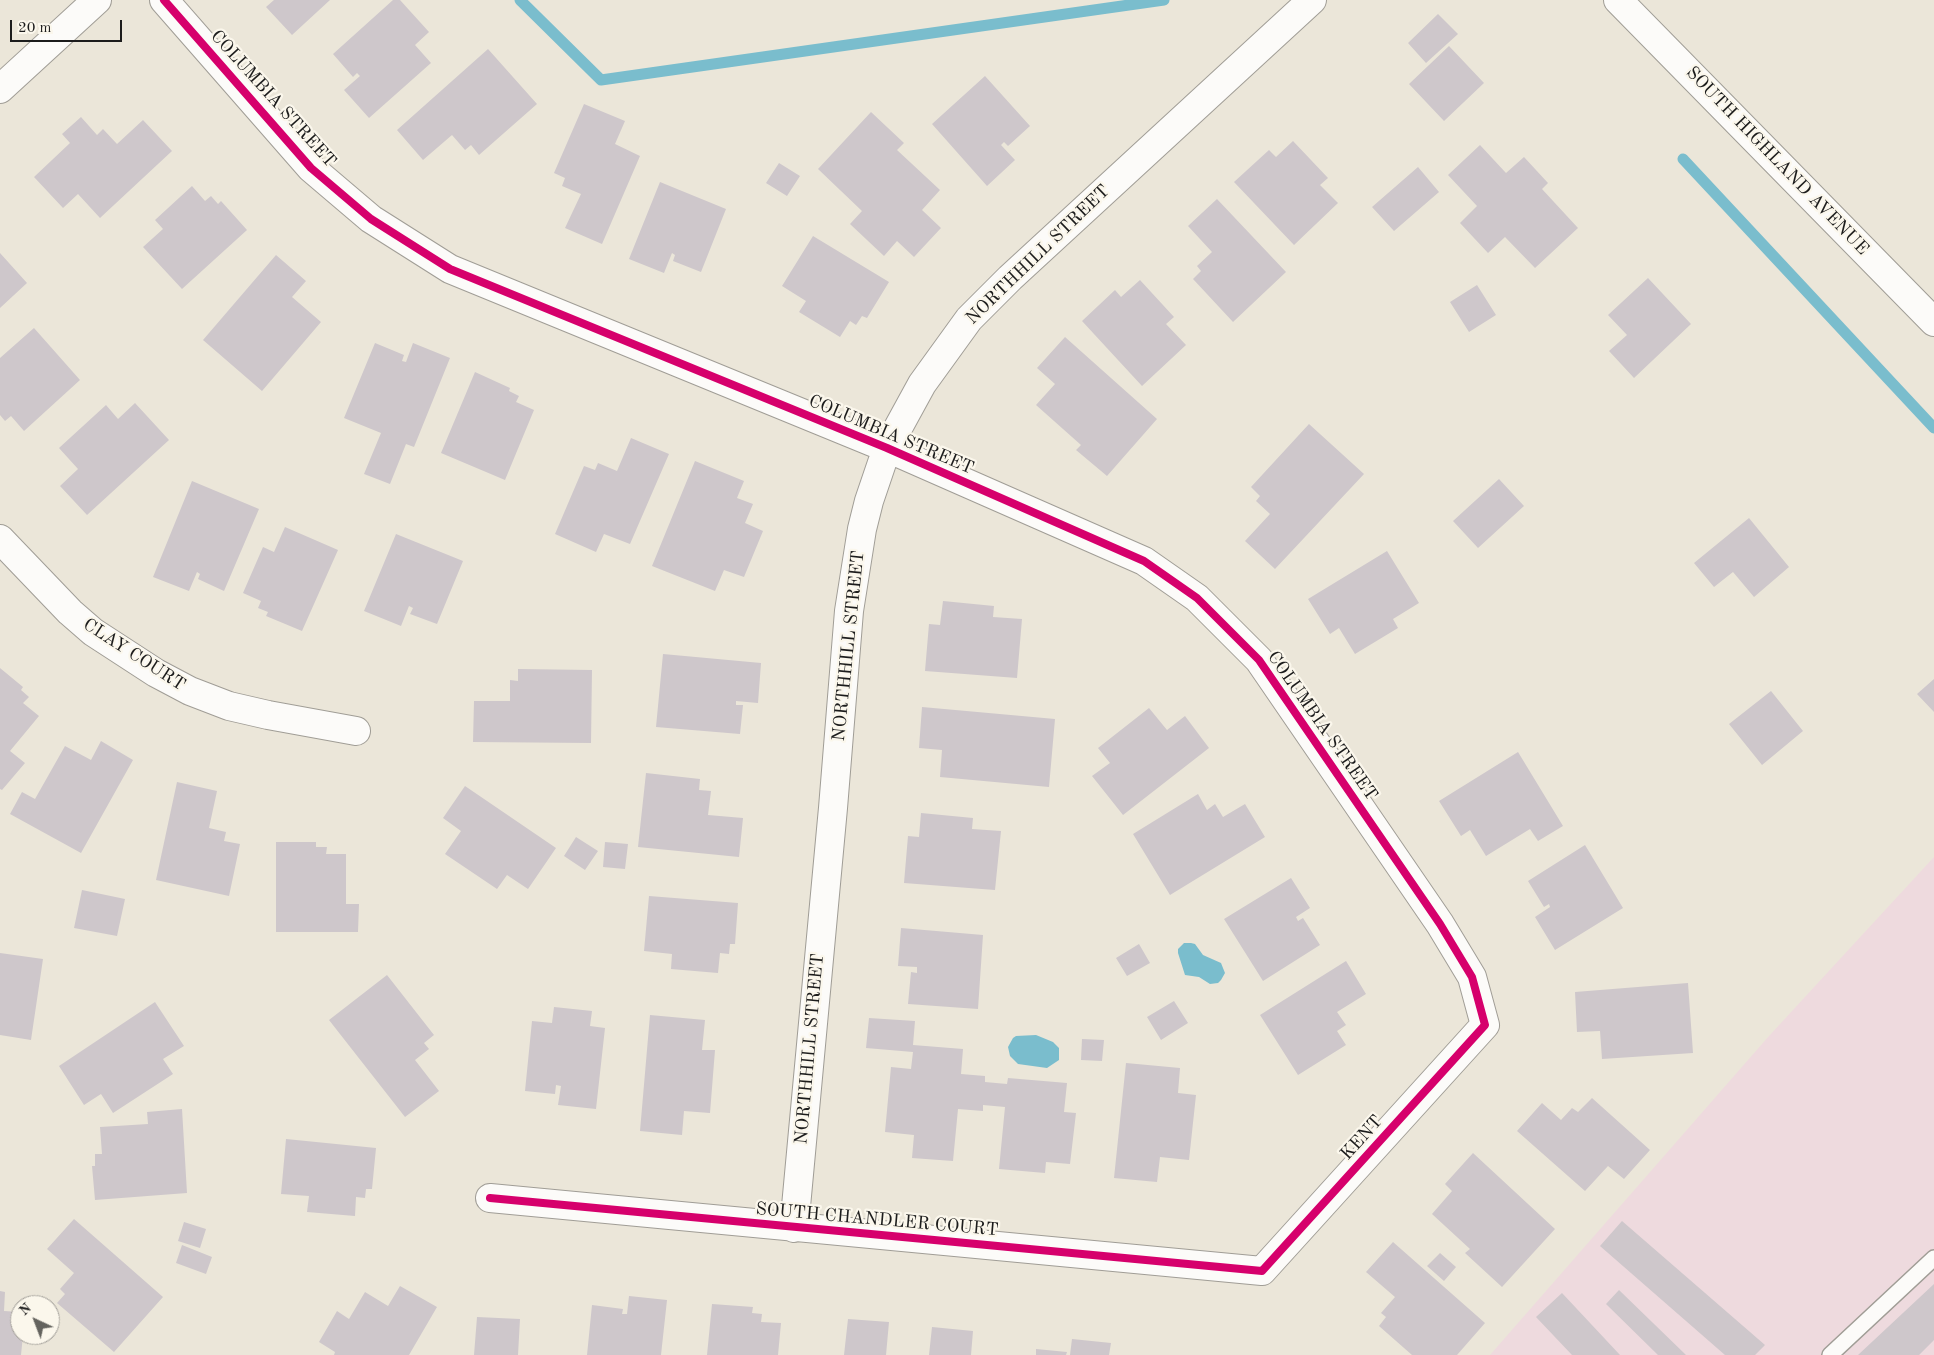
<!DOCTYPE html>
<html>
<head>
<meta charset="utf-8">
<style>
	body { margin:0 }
	#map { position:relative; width:1934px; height:1355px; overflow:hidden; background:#ebe6d9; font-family:"Old Standard TT",serif }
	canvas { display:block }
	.north { position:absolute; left:10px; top:1295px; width:50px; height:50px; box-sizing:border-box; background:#fbf7ec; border:1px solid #a29f99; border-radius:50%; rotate:317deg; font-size:14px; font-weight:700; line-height:20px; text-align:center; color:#1c1c1c }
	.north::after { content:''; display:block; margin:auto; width:18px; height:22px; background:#64635e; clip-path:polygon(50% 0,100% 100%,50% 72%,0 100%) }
	.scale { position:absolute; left:10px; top:20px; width:112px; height:22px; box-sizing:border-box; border:2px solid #1c1c1c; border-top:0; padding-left:6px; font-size:15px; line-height:18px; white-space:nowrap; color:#1c1c1c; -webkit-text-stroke:4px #fbf7ec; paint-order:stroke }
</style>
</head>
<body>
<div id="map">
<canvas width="1934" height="1355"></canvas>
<div class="north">N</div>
<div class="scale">20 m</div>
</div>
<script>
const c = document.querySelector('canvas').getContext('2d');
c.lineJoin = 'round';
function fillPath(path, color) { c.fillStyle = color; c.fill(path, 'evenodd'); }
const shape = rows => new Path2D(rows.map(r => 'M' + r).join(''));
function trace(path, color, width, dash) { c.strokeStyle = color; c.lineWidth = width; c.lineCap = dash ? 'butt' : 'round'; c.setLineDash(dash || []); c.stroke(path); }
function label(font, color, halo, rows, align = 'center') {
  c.font = font + ' "Old Standard TT",serif'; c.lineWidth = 4.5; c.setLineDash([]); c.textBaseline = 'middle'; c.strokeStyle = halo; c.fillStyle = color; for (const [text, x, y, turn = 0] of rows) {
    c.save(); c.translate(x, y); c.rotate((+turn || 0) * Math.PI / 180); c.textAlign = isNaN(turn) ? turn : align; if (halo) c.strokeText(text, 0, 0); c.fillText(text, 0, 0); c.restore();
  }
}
const built = shape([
	[1934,857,1934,1355,1490,1355,1769,1036]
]);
const water = shape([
	[1184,943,1191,943,1195,944,1203,955,1221,963,1225,973,1221,980,1218,983,1210,984,1199,977,1185,975,1178,953,1178,949],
	[1036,1035,1053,1042,1059,1048,1059,1060,1047,1068,1018,1064,1010,1056,1008,1047,1013,1038,1016,1036]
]);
const stream = shape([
	[520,0,601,80,1164,0],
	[1683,159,1934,428]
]);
const building = shape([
	[274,0,330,0,292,35,266,7],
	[393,0,400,0,429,32,415,45,431,63,369,118,344,90,360,76,357,73,353,77,333,54],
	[1438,14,1458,34,1426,63,1408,43],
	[1449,46,1484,83,1444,121,1409,84],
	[488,49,537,104,479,155,471,145,465,150,452,135,423,160,397,130],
	[985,76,1030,126,1008,146,1004,142,1001,145,1015,160,987,186,932,124],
	[584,104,625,121,615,144,640,156,602,244,565,228,581,194,562,186,565,178,554,173],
	[871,112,904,143,897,150,940,190,922,210,941,228,914,257,897,241,884,256,850,224,862,211,818,169],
	[81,117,97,135,103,129,117,144,143,120,172,151,100,218,78,194,63,208,34,177,70,143,62,134],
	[1293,141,1328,178,1320,185,1338,203,1294,245,1234,182,1269,150,1276,157],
	[1480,145,1506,173,1524,157,1548,183,1542,189,1578,228,1535,268,1505,237,1488,253,1460,223,1477,206,1448,175],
	[779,163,800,176,787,196,766,183],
	[1418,167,1439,192,1394,231,1372,207],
	[660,182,726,209,701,272,673,261,675,255,672,253,664,273,629,259],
	[192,186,205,201,211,196,218,204,221,201,247,230,182,289,143,247,163,229,155,220],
	[1217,199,1286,272,1233,322,1193,279,1201,271,1197,266,1212,252,1188,226],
	[813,236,889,282,867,318,862,316,856,325,850,321,840,337,799,312,806,301,782,286],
	[0,253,27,283,0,308],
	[276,255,306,281,292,297,321,322,262,391,203,340],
	[1648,278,1691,324,1634,378,1609,351,1627,335,1608,315],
	[1140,280,1174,317,1166,324,1186,345,1142,386,1082,321,1115,290,1121,297],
	[1477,285,1496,315,1469,332,1450,302],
	[34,328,80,380,24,431,11,416,5,421,0,415,0,358],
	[1065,337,1157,419,1107,476,1076,450,1081,445,1036,405,1055,384,1037,368],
	[375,343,404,355,402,361,406,362,413,343,450,358,414,447,406,444,390,484,364,474,381,433,344,418],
	[475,372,510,388,509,391,519,396,516,402,534,410,505,480,441,453],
	[135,403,169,440,87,515,60,486,78,469,59,448,106,405,118,419],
	[1309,424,1364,474,1275,569,1245,541,1270,514,1256,501,1260,496,1251,487],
	[631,438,669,454,630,544,604,534,596,552,555,534,584,466,595,470,598,463,617,471],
	[695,461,744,481,737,498,753,504,745,523,763,531,744,577,724,570,715,591,652,566],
	[1499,479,1524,506,1478,548,1453,521],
	[192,481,259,509,224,591,198,579,200,574,197,572,189,591,153,577],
	[1749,518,1789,567,1754,597,1733,572,1714,587,1694,563],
	[285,527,338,550,302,631,266,616,268,612,258,608,261,601,243,593,263,547,274,552],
	[396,534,463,561,437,624,410,614,413,608,409,606,401,626,364,611],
	[1387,551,1419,603,1393,619,1398,628,1355,654,1339,628,1330,634,1308,599],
	[943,601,994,606,993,617,1022,619,1017,678,925,671,929,624,940,625],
	[663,654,761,663,758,703,736,701,736,705,743,705,740,734,656,727],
	[0,668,23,687,21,690,29,697,23,703,39,716,10,751,25,763,2,790,0,789],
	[518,669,592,670,591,743,473,742,474,701,510,701,510,680,518,681],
	[1934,679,1934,712,1917,694],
	[1771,691,1803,731,1762,765,1729,724],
	[922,707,1055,719,1049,787,940,777,942,750,919,748],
	[1149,708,1167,730,1185,716,1209,748,1123,815,1092,776,1110,763,1098,748],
	[101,741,133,760,81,853,10,814,22,792,35,799,65,746,91,760],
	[1518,752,1563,826,1538,841,1530,829,1486,856,1470,830,1461,836,1439,801],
	[646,773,700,779,699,790,711,791,708,815,743,818,739,857,638,847],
	[177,782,217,791,209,828,226,832,224,841,240,844,229,896,156,880],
	[465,786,556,848,528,889,507,875,497,889,445,854,461,831,443,818],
	[1198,794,1207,810,1215,804,1223,817,1245,804,1265,837,1170,895,1133,834],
	[921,813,973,818,972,829,1001,831,995,890,904,883,908,836,919,837],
	[576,837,598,851,585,870,564,856],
	[276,842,316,842,316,847,327,847,326,854,346,854,346,904,359,904,358,932,276,932],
	[605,842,628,844,625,869,603,867],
	[1585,845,1623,908,1555,950,1535,917,1550,907,1549,904,1544,907,1528,881],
	[1291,878,1310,908,1296,917,1298,921,1303,918,1320,945,1263,981,1224,919],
	[82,890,125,899,117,936,74,928],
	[649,896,738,903,735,944,730,944,729,954,720,953,718,973,671,969,672,954,644,951],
	[901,928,983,935,978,1009,908,1004,911,972,917,973,917,967,898,966],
	[1139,944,1150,963,1127,976,1116,958],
	[0,953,43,959,31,1040,0,1035],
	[1346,961,1366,994,1337,1012,1346,1025,1337,1031,1346,1045,1298,1075,1260,1015],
	[387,975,434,1035,424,1043,429,1049,415,1060,439,1091,405,1117,329,1020],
	[1688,983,1693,1053,1602,1059,1600,1031,1577,1032,1575,992],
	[1174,1001,1188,1023,1161,1040,1147,1017],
	[155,1002,184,1046,163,1059,173,1074,113,1113,101,1094,84,1105,59,1066],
	[554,1007,592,1011,590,1026,605,1028,596,1109,558,1105,561,1086,556,1085,555,1094,525,1091,532,1021,552,1023],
	[650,1015,705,1020,702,1050,715,1050,710,1113,684,1111,682,1135,640,1131],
	[869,1018,915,1021,913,1045,963,1049,961,1074,985,1076,985,1082,1007,1084,1008,1078,1067,1083,1064,1112,1076,1113,1070,1164,1046,1162,1045,1173,999,1169,1005,1107,983,1105,983,1111,958,1109,953,1161,912,1158,914,1135,885,1132,891,1067,911,1069,913,1052,866,1048],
	[1082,1039,1104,1040,1102,1061,1081,1060],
	[1126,1063,1180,1068,1178,1093,1196,1095,1189,1160,1160,1157,1157,1182,1114,1178],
	[1592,1098,1650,1150,1624,1179,1608,1166,1585,1191,1517,1131,1542,1103,1561,1120,1572,1108,1578,1112],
	[182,1109,187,1193,95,1200,92,1166,95,1166,95,1154,102,1154,100,1127,148,1124,147,1112],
	[286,1139,376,1148,372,1189,366,1189,365,1198,356,1197,355,1216,307,1212,309,1196,281,1194],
	[1473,1153,1555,1229,1502,1287,1465,1253,1470,1249,1432,1214,1452,1191,1445,1184],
	[74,1219,163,1297,114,1352,57,1303,65,1294,60,1289,74,1273,47,1249],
	[1622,1221,1765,1345,1755,1355,1725,1355,1600,1246],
	[184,1222,206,1229,200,1248,178,1241],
	[1393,1242,1485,1323,1457,1355,1412,1355,1379,1326,1386,1317,1381,1313,1395,1297,1366,1272],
	[182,1245,212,1257,206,1274,176,1263],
	[1440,1253,1456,1267,1444,1281,1427,1266],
	[1934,1284,1934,1340,1919,1355,1858,1355],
	[400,1286,437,1307,409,1355,334,1355,335,1352,319,1342,337,1311,349,1319,365,1292,388,1306],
	[1619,1290,1686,1355,1658,1355,1606,1304],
	[0,1291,5,1292,4,1311,20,1312,20,1335,23,1335,21,1355,0,1355],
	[1562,1293,1620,1355,1572,1355,1536,1317],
	[629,1296,667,1300,661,1355,587,1355,592,1305,623,1309,622,1314,627,1314],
	[712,1304,753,1307,752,1313,762,1314,761,1322,781,1323,778,1355,707,1355],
	[477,1317,520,1319,518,1355,474,1355],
	[848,1319,889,1322,886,1355,844,1355],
	[932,1327,973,1331,971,1355,929,1355],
	[1072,1339,1111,1343,1109,1355,1070,1355],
	[1036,1349,1067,1352,1066,1355,1036,1355]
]);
const lane = shape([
	[1830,1355,1934,1258]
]);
const street = shape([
	[164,0,311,168,371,219,450,269,887,448,1144,561,1197,598,1259,660,1440,924,1472,977,1485,1025,1262,1271,490,1198],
	[0,89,97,0],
	[0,539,70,612,93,632,156,673,190,691,229,706,268,715,356,731],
	[794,1228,833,808,849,611,862,529,869,501,887,448,922,384,969,319,1010,278,1312,0]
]);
const secondary = shape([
	[1618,0,1934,322]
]);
const cycleway = shape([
	[164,0,311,168,371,219,450,269,887,448,1144,561,1197,598,1259,660,1440,924,1472,977,1485,1025,1262,1271,490,1198]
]);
const streetNames = [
	["COLUMBIA STREET",273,99,48],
	["SOUTH HIGHLAND AVENUE",1777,161,46],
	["NORTHHILL STREET",1038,255,-44],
	["COLUMBIA STREET",891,435,23],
	["NORTHHILL STREET",849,646,-84],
	["CLAY COURT",134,655,33],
	["COLUMBIA STREET",1322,726,55],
	["NORTHHILL STREET",810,1049,-85],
	["KENT",1362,1138,-48],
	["SOUTH CHANDLER COURT",877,1220,5]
];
fillPath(built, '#eedade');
fillPath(water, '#7abdcd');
trace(stream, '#7abdcd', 11);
fillPath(building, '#cec7cb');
trace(lane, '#a09d96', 18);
trace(street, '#a09d96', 30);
trace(secondary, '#a09d96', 30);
trace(lane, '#fcfbf9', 15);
trace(street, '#fcfbf9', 28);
trace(secondary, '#fcfbf9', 28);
trace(cycleway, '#d6006c', 8);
label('18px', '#1c1c1c', '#fbf7ec', streetNames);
</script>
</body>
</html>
